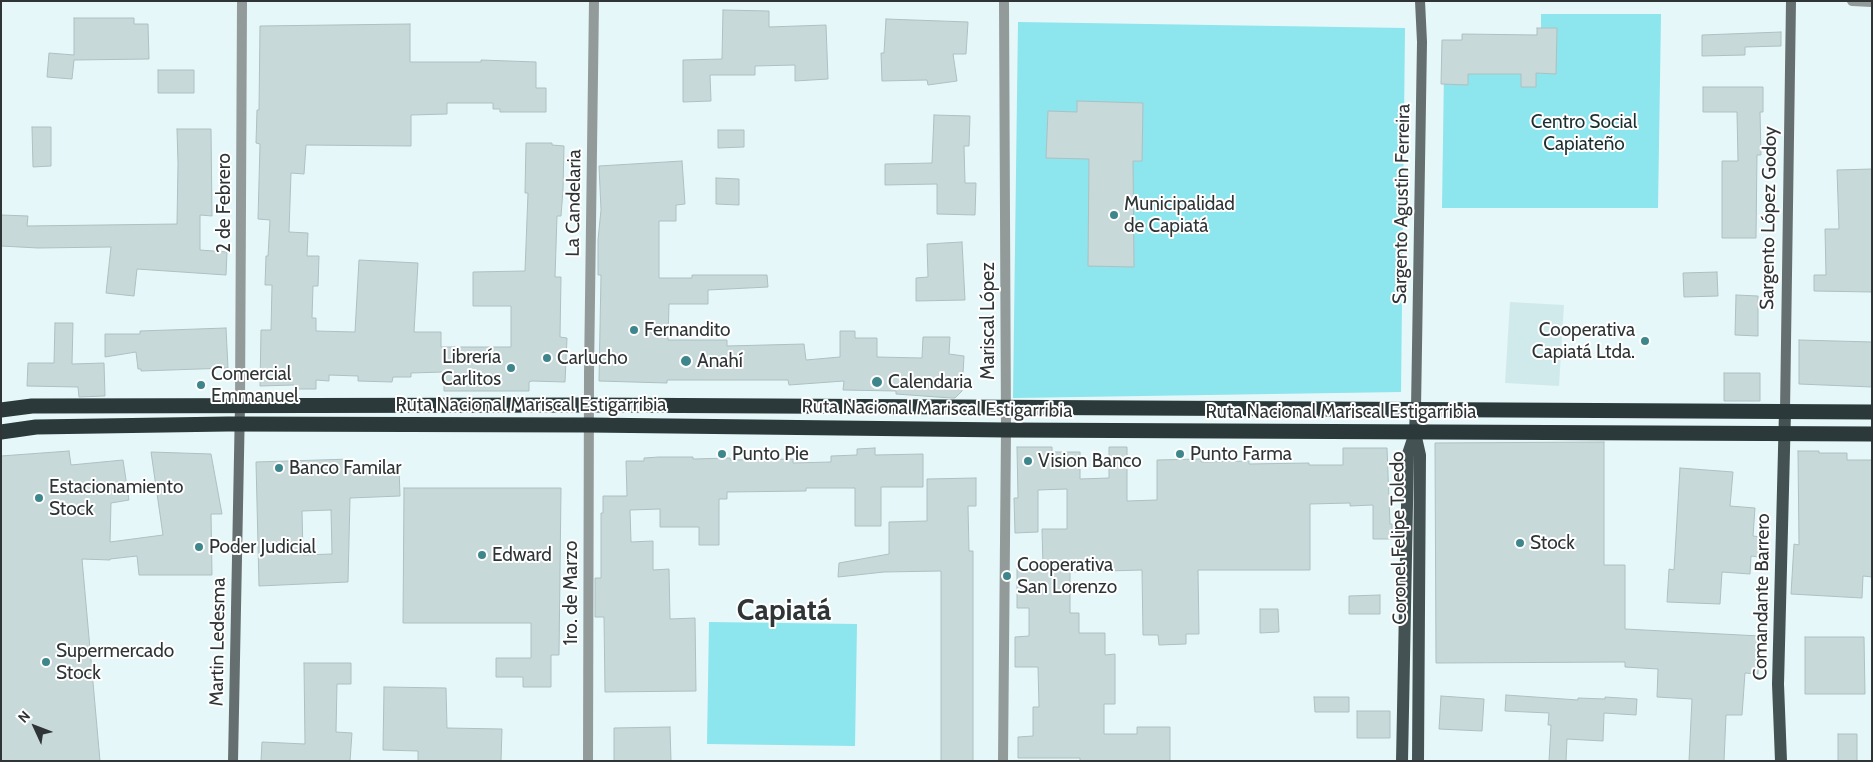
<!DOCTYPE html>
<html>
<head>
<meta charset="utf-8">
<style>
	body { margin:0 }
	#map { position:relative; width:1873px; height:762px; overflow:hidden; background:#e5f7f9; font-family:Cabin,sans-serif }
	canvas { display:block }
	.frame { position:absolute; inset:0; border:2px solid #2f3536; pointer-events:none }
	.north { position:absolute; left:10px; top:702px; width:50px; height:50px; -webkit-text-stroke:4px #fff; paint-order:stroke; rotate:313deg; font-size:14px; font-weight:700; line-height:20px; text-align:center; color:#2f3536 }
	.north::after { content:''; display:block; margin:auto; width:18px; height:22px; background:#2f3536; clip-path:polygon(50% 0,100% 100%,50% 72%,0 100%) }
</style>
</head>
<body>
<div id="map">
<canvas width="1873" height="762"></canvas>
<div class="frame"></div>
<div class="north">N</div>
</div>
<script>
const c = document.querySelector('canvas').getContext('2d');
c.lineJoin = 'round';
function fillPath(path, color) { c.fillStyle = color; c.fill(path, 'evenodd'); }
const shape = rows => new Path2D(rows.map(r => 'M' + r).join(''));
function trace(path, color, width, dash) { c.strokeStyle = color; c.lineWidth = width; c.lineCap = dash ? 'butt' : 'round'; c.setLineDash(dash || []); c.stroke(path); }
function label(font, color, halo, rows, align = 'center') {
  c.font = font + ' Cabin,sans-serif'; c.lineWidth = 4; c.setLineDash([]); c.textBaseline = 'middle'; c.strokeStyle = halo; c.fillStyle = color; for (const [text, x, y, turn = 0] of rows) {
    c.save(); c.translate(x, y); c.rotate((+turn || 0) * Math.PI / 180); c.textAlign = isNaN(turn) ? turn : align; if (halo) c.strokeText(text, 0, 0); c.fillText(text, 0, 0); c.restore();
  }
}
const built = shape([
	[1510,302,1564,305,1559,386,1505,383]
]);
const green = shape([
	[1541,14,1661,14,1658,208,1442,208,1444,71,1541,72],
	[1018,22,1405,28,1401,392,1013,398],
	[709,622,857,624,855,746,707,744]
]);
const building = shape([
	[723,10,769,11,769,27,826,25,828,79,795,81,795,65,755,66,755,75,710,75,711,101,683,102,683,60,722,59,723,10],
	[74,18,134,18,134,24,148,24,149,59,74,60,72,79,47,77,49,53,74,55,74,18],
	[886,19,968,22,966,54,953,54,957,81,928,85,927,80,882,81,881,53,884,53,886,19],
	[410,24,410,62,481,62,481,60,536,62,536,88,546,88,546,112,500,112,500,109,493,109,493,103,447,103,447,114,411,115,411,146,306,145,304,174,291,173,289,232,308,233,307,256,319,256,318,286,313,286,312,318,316,318,316,331,355,332,359,260,418,263,414,332,441,332,441,347,511,347,511,306,473,306,473,272,525,271,528,193,525,193,526,143,552,143,552,145,564,146,563,190,561,216,557,216,555,277,561,277,560,337,567,338,565,382,532,381,529,382,529,391,444,391,444,372,411,373,411,377,393,377,392,382,358,381,358,376,329,375,329,381,316,380,316,389,294,389,294,385,260,386,261,330,271,330,272,285,265,285,266,256,268,256,270,220,258,219,260,144,256,143,257,110,259,110,260,26,410,24],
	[1537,28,1557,28,1556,74,1536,73,1536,87,1521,87,1521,74,1468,74,1468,85,1441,84,1442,40,1462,40,1462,34,1537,35,1537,28],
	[1781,32,1781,46,1745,47,1745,55,1702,56,1702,35,1781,32],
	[158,70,194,70,194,93,158,93,158,70],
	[1703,87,1763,87,1763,112,1760,112,1761,155,1757,155,1756,238,1722,238,1722,161,1738,161,1737,112,1703,112,1703,87],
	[1077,101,1143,103,1142,161,1133,161,1134,267,1088,266,1089,159,1046,158,1048,111,1077,112,1077,101],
	[934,115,970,116,969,146,964,146,965,183,976,183,975,215,937,214,937,184,885,185,885,164,932,163,934,115],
	[32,127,51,127,51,166,33,167,32,127],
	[177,129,211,129,212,216,200,215,200,250,227,252,226,275,137,269,134,296,106,293,111,247,38,248,1,246,1,215,28,216,27,226,177,224,178,164,177,129],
	[718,130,744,130,744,147,718,148,718,130],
	[682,161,685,204,676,205,676,221,659,221,659,278,692,278,692,275,767,275,768,287,708,290,708,304,669,304,668,340,727,340,727,346,804,344,806,360,840,357,840,331,855,331,855,338,877,338,877,357,922,358,923,337,950,337,949,354,964,356,962,391,955,398,951,398,896,394,896,391,843,390,844,381,789,385,788,380,667,380,667,383,599,381,601,275,598,275,598,240,601,210,599,166,682,161],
	[1872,169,1872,292,1814,291,1814,275,1826,275,1825,229,1839,229,1837,170,1872,169],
	[716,178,739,179,739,205,716,204,716,178],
	[962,242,965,300,916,301,916,278,928,277,927,244,962,242],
	[1717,272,1718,296,1684,297,1683,273,1717,272],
	[1736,295,1758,296,1758,336,1735,335,1736,295],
	[55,323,73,323,72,364,104,363,105,396,79,397,78,387,27,386,28,363,54,363,55,323],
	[226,328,228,368,141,371,141,369,138,369,136,352,105,357,105,334,140,334,140,331,226,328],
	[1799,340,1872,342,1872,387,1799,384,1799,340],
	[1724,373,1760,373,1760,401,1724,401,1724,373],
	[1604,442,1604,565,1625,565,1625,629,1760,636,1758,674,1745,673,1742,715,1726,715,1724,761,1689,761,1692,699,1657,697,1658,669,1625,667,1625,662,1436,663,1435,443,1604,442],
	[1017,447,1052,447,1052,452,1080,452,1080,479,1109,478,1109,447,1127,447,1127,501,1157,500,1157,460,1201,459,1201,462,1249,461,1249,464,1309,463,1309,465,1343,465,1343,448,1387,448,1390,524,1392,524,1392,539,1373,539,1373,505,1350,506,1350,503,1310,504,1310,570,1198,570,1199,634,1186,634,1186,644,1159,645,1158,635,1143,635,1142,570,1070,572,1070,613,1079,613,1079,633,1105,633,1105,655,1115,654,1115,704,1104,704,1104,734,1137,734,1137,727,1170,727,1170,761,1080,761,1080,758,1018,758,1018,737,1033,736,1033,707,1039,707,1038,667,1015,667,1015,637,1029,636,1029,608,1017,608,1017,568,1043,567,1042,529,1067,529,1067,489,1038,490,1038,532,1015,533,1014,498,1018,498,1017,447],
	[875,448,875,455,923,454,923,487,881,487,881,526,855,526,855,488,806,488,806,491,727,492,727,499,719,499,719,545,699,545,699,527,660,527,660,509,630,510,631,542,653,541,653,570,669,569,670,619,695,618,696,691,605,692,604,617,595,617,595,578,601,578,601,513,603,513,603,496,627,496,626,461,644,461,644,458,659,457,693,457,693,459,730,458,730,460,793,459,793,463,831,462,831,456,857,455,857,449,875,448],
	[69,451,71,465,123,460,129,500,111,503,110,542,163,535,151,452,211,454,222,514,211,514,212,575,139,575,137,556,110,559,110,560,82,559,100,761,1,761,1,456,69,451],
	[1798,451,1819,451,1819,453,1847,453,1847,460,1872,460,1872,577,1863,576,1862,598,1791,594,1794,544,1799,545,1798,451],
	[351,459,350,469,399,467,400,496,350,498,348,582,259,586,256,462,351,459],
	[331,510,332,554,303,555,302,511,331,510],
	[1680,468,1733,472,1730,506,1755,508,1753,536,1760,537,1759,557,1751,556,1750,574,1722,572,1720,604,1667,602,1669,569,1674,570,1680,468],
	[976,478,976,506,968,506,969,551,973,551,973,761,941,761,941,571,884,572,838,577,839,563,889,554,889,522,927,521,927,479,976,478],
	[404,488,561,488,559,655,551,655,551,687,523,687,523,677,496,677,496,658,531,658,531,623,403,623,404,488],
	[1380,595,1380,614,1349,614,1349,596,1380,595],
	[1260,609,1278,609,1279,632,1260,633,1260,609],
	[1805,637,1864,637,1865,694,1805,694,1805,637],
	[304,663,351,663,351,684,337,684,336,732,352,733,350,761,261,761,262,742,305,744,304,663],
	[384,687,446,688,447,728,502,729,501,761,418,761,418,751,383,750,384,687],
	[1506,695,1578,700,1578,698,1605,699,1605,697,1637,699,1636,715,1604,713,1603,741,1567,739,1566,761,1549,761,1551,725,1548,725,1549,713,1505,711,1506,695],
	[1441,696,1484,699,1482,731,1439,729,1441,696],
	[1314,697,1349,697,1349,712,1315,712,1314,697],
	[1357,711,1390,711,1390,738,1357,738,1357,711],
	[670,727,671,761,614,761,614,728,670,727],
	[1838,734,1857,734,1857,761,1838,761,1838,734]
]);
const street = shape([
	[1852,1,1872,2],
	[240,405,242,1],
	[588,761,589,373,594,1],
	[1003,761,1006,430,1004,1]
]);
const secondary = shape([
	[1416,408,1422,42,1420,1],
	[1785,411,1791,1],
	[233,761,240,405]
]);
const primary = shape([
	[1415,433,1420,455,1418,761],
	[1402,761,1408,454,1415,433,1416,408],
	[1781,761,1778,684,1785,411]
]);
const highway = shape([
	[1,410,32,406,589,405,1872,412],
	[1,432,36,427,228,424,589,425,1006,430,1872,434]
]);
const markers = [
	[1114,215,5,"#3e868c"],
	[634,330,5,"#3e868c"],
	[1645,341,5,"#3e868c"],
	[547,358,5,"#3e868c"],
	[686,361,6,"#3e868c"],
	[511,368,5,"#3e868c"],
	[877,382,6,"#3e868c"],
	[201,385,5,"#3e868c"],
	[722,454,5,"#3e868c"],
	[1180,454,5,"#3e868c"],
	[1028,461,5,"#3e868c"],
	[279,468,5,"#3e868c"],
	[39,498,5,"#3e868c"],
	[1520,543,5,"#3e868c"],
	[199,547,5,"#3e868c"],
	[482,555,5,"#3e868c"],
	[1007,576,5,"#3e868c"],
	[46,662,5,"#3e868c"]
];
const parkNames = [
	["Centro Social",1584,122],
	["Capiateño",1584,144]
];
const streetNames = [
	["2 de Febrero",224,203,-90],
	["La Candelaria",574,203,-89],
	["Sargento Agustin Ferreira",1402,204,-89],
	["Sargento López Godoy",1769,218,-89],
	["Mariscal López",988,321,-90],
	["Ruta Nacional Mariscal Estigarribia",531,405],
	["Ruta Nacional Mariscal Estigarribia",937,409,1],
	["Ruta Nacional Mariscal Estigarribia",1341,412],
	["Coronel Felipe Toledo",1399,538,-91],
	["1ro. de Marzo",571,593,-90],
	["Comandante Barrero",1762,597,-89],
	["Martin Ledesma",218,642,-89]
];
const poiNames = [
	["Municipalidad",1124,204],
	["de Capiatá",1124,226],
	["Fernandito",644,330],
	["Cooperativa",1635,330,"right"],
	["Capiatá Ltda.",1635,352,"right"],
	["Librería",501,357,"right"],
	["Carlitos",501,379,"right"],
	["Carlucho",557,358],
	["Anahí",697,361],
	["Comercial",211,374],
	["Emmanuel",211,396],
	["Calendaria",888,382],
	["Punto Pie",732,454],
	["Punto Farma",1190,454],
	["Vision Banco",1038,461],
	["Banco Familar",289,468],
	["Estacionamiento",49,487],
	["Stock",49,509],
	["Stock",1530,543],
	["Poder Judicial",209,547],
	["Edward",492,555],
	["Cooperativa",1017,565],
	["San Lorenzo",1017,587],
	["Supermercado",56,651],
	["Stock",56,673]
];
const townNames = [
	["Capiatá",784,611]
];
fillPath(built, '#d0eaec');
fillPath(green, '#8de5ed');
fillPath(building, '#c8d9da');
trace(building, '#aec0c1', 1);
trace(street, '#939a9a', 10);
trace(secondary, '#656f70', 10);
trace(primary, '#455253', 12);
trace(highway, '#2b393a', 15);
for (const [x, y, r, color] of markers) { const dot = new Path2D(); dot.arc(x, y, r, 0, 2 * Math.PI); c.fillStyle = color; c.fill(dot); trace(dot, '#fff', 2); }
label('19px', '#1b2f31', '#fff', parkNames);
label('19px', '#2f3536', '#fff', streetNames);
label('19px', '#2f3536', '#fff', poiNames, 'left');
label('bold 29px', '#2f3536', '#fff', townNames);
</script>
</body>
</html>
